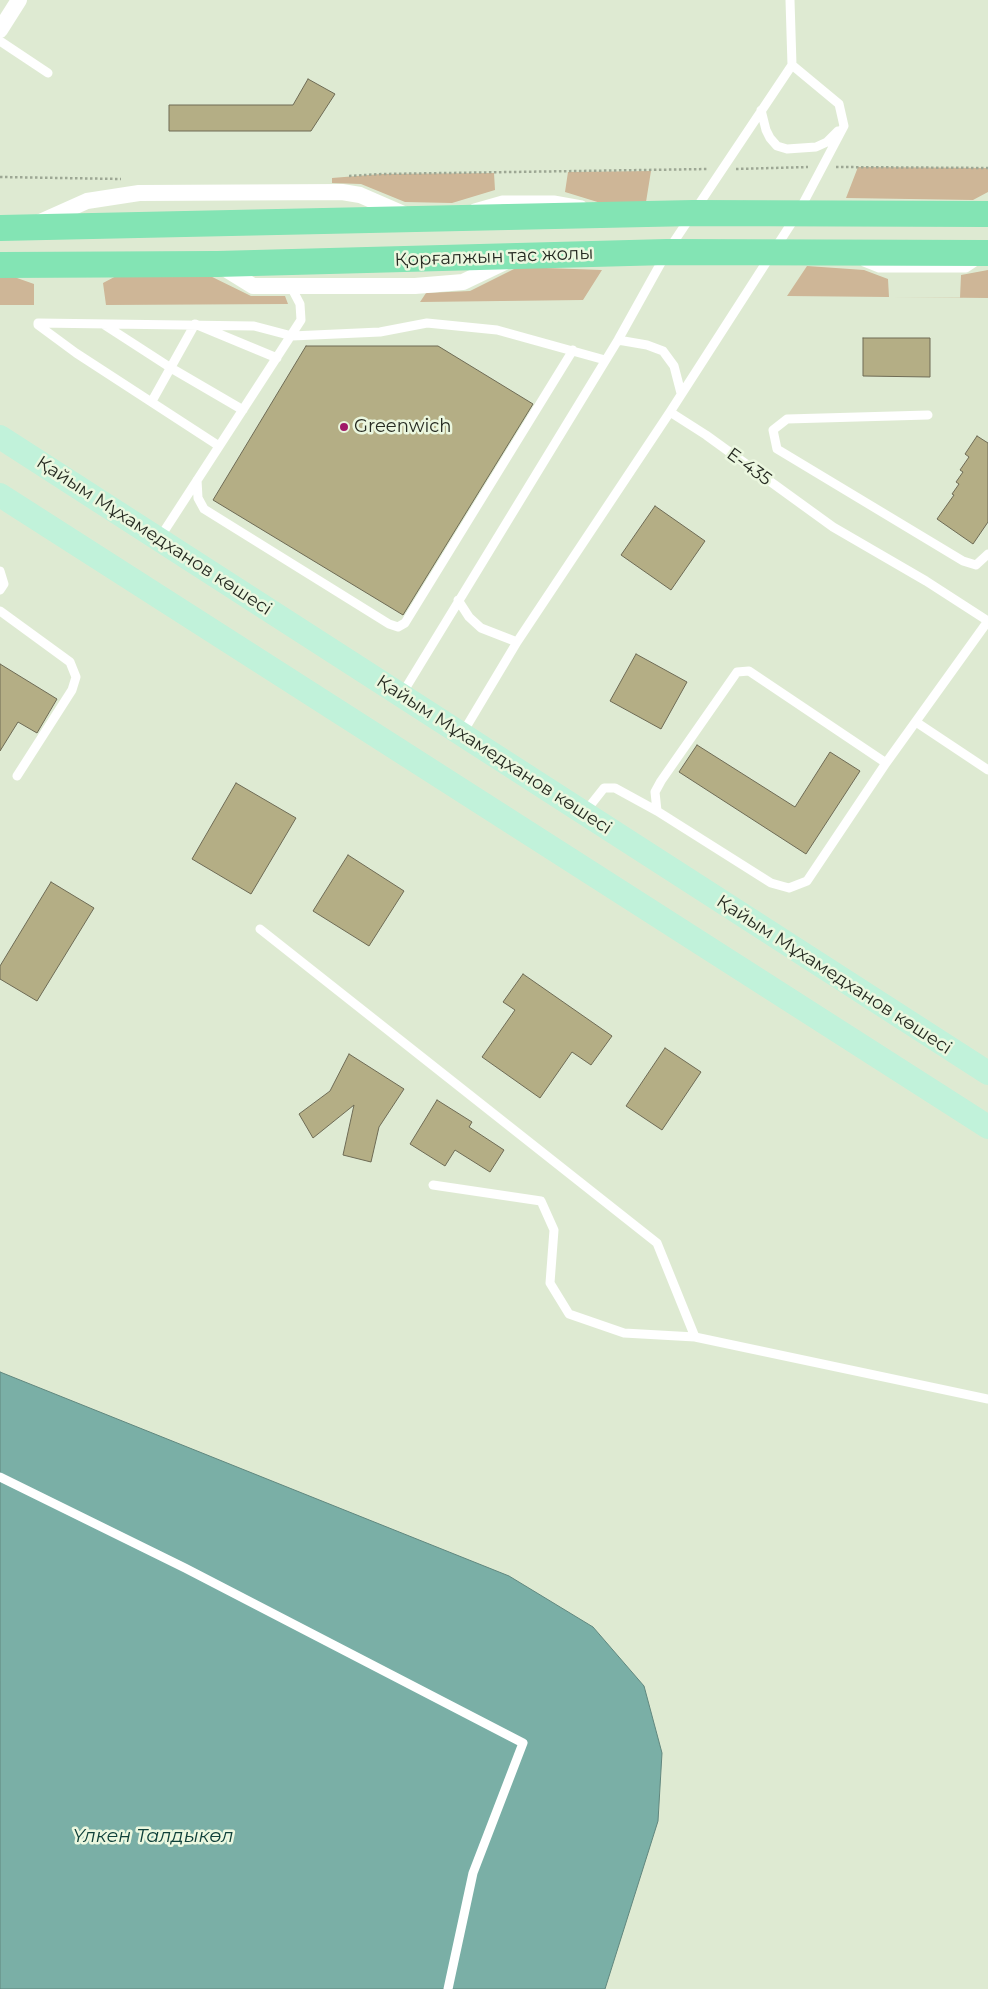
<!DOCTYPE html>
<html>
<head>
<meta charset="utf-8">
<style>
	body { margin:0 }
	canvas { display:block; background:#deead2 }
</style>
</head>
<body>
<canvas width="988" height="1989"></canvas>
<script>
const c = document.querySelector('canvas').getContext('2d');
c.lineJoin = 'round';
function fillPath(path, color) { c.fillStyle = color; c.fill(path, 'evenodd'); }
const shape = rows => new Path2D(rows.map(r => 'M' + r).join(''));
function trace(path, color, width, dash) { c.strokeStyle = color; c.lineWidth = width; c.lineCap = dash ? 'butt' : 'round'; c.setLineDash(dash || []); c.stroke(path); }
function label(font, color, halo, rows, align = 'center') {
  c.font = font + ' Montserrat,sans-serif'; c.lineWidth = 5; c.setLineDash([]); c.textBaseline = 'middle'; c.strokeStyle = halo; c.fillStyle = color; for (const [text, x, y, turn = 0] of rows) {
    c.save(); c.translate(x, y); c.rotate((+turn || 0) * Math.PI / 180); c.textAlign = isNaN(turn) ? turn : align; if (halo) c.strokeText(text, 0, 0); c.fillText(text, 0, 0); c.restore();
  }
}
const green = shape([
	[858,167,988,168,988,192,973,200,846,198],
	[651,171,646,202,604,204,565,192,568,172],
	[494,173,495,190,452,203,405,202,361,184,332,183,332,178,381,174],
	[807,266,864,270,888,279,889,297,960,298,961,275,988,270,988,298,889,297,787,296],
	[518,267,602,270,583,300,420,302,426,293,470,291],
	[200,271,251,296,285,296,288,304,106,305,103,283,122,273],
	[0,272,34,284,34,305,0,305]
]);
const water = shape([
	[0,1372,509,1576,593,1627,644,1686,662,1753,658,1821,605,1989,0,1989,0,1372]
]);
const building = shape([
	[308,79,335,94,311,131,169,131,169,105,293,105,308,79],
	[863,338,930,338,930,377,863,376,863,338],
	[306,346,438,346,533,404,403,615,213,500,306,346],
	[977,436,988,443,988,522,973,544,937,519,954,495,952,494,959,484,956,482,963,472,960,470,969,457,965,454,977,436],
	[655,506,705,541,671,590,621,555,655,506],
	[636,654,687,682,661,729,610,701,636,654],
	[0,664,57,699,37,733,18,722,0,751,0,664],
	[697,745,795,807,830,752,860,771,806,854,679,772,697,745],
	[236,783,296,818,251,894,192,859,236,783],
	[348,855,404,891,369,946,313,911,348,855],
	[51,882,94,908,37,1001,0,979,0,966,51,882],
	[523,974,612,1036,591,1065,572,1052,540,1098,482,1057,515,1010,503,1002,523,974],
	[665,1048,701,1072,662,1130,626,1106,665,1048],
	[349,1054,404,1089,379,1127,371,1162,343,1155,354,1105,313,1138,299,1114,330,1091,349,1054],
	[437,1100,472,1122,469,1127,504,1150,490,1172,455,1150,445,1166,410,1144,437,1100]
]);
const path = shape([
	[836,167,988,168],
	[736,169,808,167],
	[349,176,381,174,708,169],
	[0,177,121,179]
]);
const lane = shape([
	[0,41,48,73],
	[761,110,766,130,770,138,777,146,787,149,816,147,827,142,838,131],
	[474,208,502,200,554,200,582,205],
	[864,262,879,268,966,268,978,260],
	[103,324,171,368,243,410],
	[618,340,647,345,663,351,674,366,681,393],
	[152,401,195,324,277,358],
	[670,412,706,435,833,527,926,581,988,621],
	[928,415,787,419,773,430,777,449,963,561,976,565,988,554],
	[219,446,76,353,38,325,38,323,254,326,292,336,380,332,427,323,497,330,605,360],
	[197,480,198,498,204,509,389,624,398,627,405,623,573,350],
	[159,539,301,320,300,304,290,285],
	[0,571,4,584,0,590],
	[458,600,469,617,481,628,517,642],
	[0,611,70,662,76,677,72,690,17,776],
	[402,694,618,340,667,252,792,65],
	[916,722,988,770],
	[462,734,517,642,670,412,798,213,844,126,839,104,792,65,790,0],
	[886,763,749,671,737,672,661,781,655,792,657,811,771,883,789,888,807,881,886,763,988,621],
	[585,812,604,788,615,788,657,811],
	[260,929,657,1243,695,1337,988,1399],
	[433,1185,541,1201,554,1230,550,1283,569,1314,624,1333,695,1337],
	[0,1477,185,1568,523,1743,473,1873,448,1989]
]);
const street = shape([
	[0,30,19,0],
	[40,222,87,201,139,193,342,192,360,195,406,215],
	[219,265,253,286,415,286,463,282,509,260]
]);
const secondary = shape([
	[0,437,988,1073],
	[0,495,988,1127]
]);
const primary = shape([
	[0,228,693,213,988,214],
	[0,265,217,264,667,252,988,253]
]);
const markers = [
	[344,427,5,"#a01a68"]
];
const streetNames = [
	["Қорғалжын тас жолы",494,257,-2],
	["Е-435",749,467,36],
	["Қайым Мұхамедханов көшесі",154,536,33],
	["Қайым Мұхамедханов көшесі",494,755,33],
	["Қайым Мұхамедханов көшесі",834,975,33]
];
const poiNames = [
	["Greenwich",354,427]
];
const waterNames = [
	["Үлкен Талдыкөл",153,1836]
];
fillPath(green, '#ceb697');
fillPath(water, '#7aafa6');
trace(water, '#61877e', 1);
fillPath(building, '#b4ae85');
trace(building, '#6e6b55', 1);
trace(path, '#9da794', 2.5, [2.5, 2.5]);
trace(lane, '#fff', 9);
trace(street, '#fff', 16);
trace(secondary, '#c1f2da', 24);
trace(primary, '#83e4b4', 26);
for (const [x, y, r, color] of markers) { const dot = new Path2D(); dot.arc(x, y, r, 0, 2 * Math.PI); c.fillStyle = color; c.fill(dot); trace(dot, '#ebf7df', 2); }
label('18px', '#262b22', '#ebf7df', streetNames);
label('18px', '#262b22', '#ebf7df', poiNames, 'left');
label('italic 19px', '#0f403a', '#ebf7df', waterNames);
</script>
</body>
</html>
